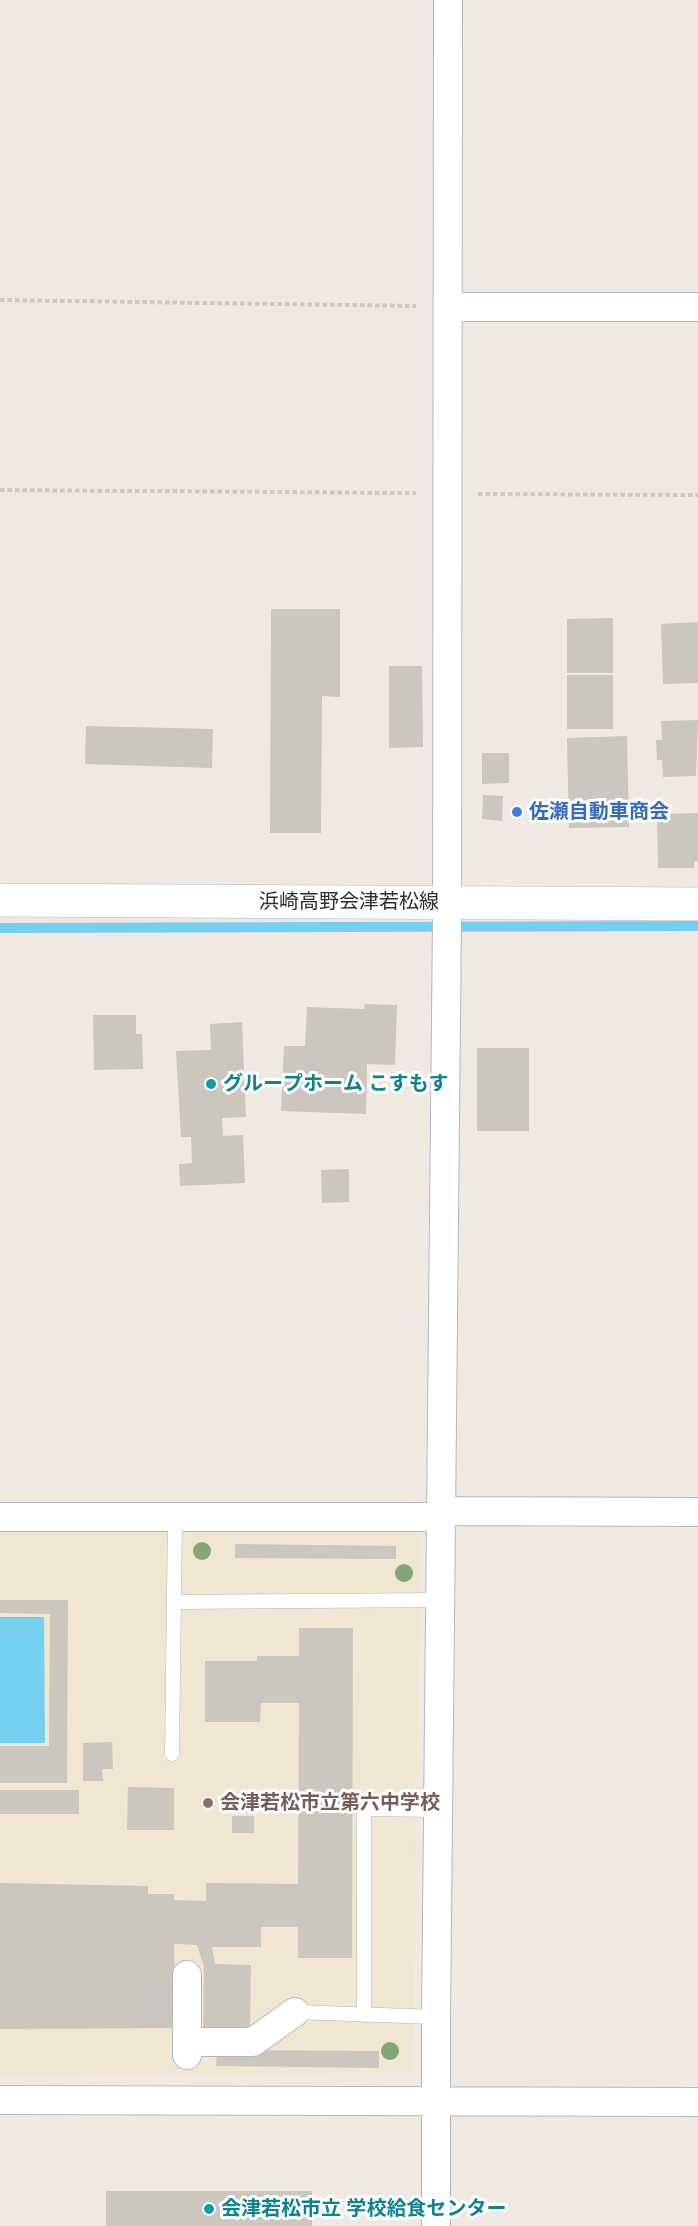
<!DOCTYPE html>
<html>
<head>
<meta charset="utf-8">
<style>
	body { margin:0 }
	canvas { display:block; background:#efe9e1 }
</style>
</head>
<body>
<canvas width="698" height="2226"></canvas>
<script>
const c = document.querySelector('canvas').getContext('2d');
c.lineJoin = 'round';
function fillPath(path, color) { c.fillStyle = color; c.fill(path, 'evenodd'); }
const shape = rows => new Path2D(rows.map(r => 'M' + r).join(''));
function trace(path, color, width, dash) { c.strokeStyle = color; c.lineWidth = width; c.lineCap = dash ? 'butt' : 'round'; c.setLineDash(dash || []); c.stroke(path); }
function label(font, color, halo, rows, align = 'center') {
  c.font = font + ' Quicksand,"Noto Sans JP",sans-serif'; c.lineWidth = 6; c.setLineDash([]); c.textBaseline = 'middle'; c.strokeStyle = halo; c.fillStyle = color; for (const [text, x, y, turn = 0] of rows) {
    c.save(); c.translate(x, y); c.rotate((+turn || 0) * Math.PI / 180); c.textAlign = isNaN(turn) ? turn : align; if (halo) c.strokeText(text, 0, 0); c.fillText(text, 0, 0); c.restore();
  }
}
const education = shape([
	[0,1532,420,1532,413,2073,0,2075]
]);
const water = shape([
	[0,1617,44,1617,45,1743,0,1743]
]);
const stream = shape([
	[0,928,698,926]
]);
const building = shape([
	[271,609,340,609,340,697,322,696,321,833,270,833],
	[613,618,613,673,567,673,567,619],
	[698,622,698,683,663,684,661,624],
	[389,666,422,666,423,747,389,748],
	[567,675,613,675,613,729,567,729],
	[698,720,696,776,663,777,662,760,657,760,656,740,662,740,661,721],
	[86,726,213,729,212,768,85,764],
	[627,736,629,827,569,828,567,738],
	[482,753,509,753,509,783,482,784],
	[483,795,503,796,502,821,482,819],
	[698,813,698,861,694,862,694,868,658,868,657,814],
	[365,1004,397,1005,395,1065,367,1064,366,1114,281,1111,284,1046,305,1046,307,1007,364,1009],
	[93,1015,136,1015,136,1034,142,1034,143,1069,94,1070],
	[242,1022,246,1117,222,1118,223,1136,243,1135,245,1183,180,1186,179,1164,192,1163,191,1137,181,1137,176,1051,211,1050,210,1024],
	[477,1048,529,1048,529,1131,477,1131],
	[349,1169,349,1202,322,1203,321,1170],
	[235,1544,396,1546,396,1559,235,1558],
	[0,1600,68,1600,67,1783,0,1783,0,1746,49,1746,50,1614,0,1613],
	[299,1628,353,1628,352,1958,298,1958,298,1927,261,1927,261,1947,212,1947,215,1964,251,1965,250,2033,203,2032,204,1967,197,1945,178,1944,174,1944,175,2028,0,2029,0,1883,148,1886,148,1894,174,1894,174,1900,206,1901,206,1883,298,1884,299,1703,261,1703,260,1722,205,1722,205,1661,257,1661,257,1656,299,1656],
	[112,1742,113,1769,102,1769,103,1781,83,1781,83,1743],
	[128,1787,174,1788,174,1830,127,1830],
	[0,1790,79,1790,79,1814,0,1814],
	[232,1816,254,1816,254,1833,232,1833],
	[217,2050,379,2051,379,2068,216,2066],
	[106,2191,312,2191,312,2226,106,2226]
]);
const path = shape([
	[0,300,416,306],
	[0,490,416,493],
	[478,494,698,495]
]);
const lane = shape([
	[174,1602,439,1600],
	[172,1754,175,1517],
	[295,2012,436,2017],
	[364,2015,364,1809,438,1810]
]);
const street = shape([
	[449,307,698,307],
	[440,1511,698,1512],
	[0,1517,440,1517],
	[187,1975,187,2055],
	[187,2042,253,2042,295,2012],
	[0,2100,698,2102],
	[436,2226,436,2017,447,918,448,0]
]);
const secondary = shape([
	[0,900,698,904]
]);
const trees = [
	[202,1551],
	[404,1573],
	[390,2051]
];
const markers = [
	[517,812,6,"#3f7fe0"],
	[211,1084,6,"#0f9aa8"],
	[208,1803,6,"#8d6e63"],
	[209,2209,6,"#0f9aa8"]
];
const shopNames = [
	["佐瀬自動車商会",529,812]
];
const streetNames = [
	["浜崎高野会津若松線",349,902]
];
const cultureNames = [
	["グループホーム こすもす",223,1084],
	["会津若松市立 学校給食センター",221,2209]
];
const educationNames = [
	["会津若松市立第六中学校",220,1803]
];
fillPath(education, '#f0e6d1');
fillPath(water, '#75cff0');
trace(stream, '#75cff0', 10);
fillPath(building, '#cbc7bf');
trace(lane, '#b4b7c1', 15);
trace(street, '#b4b7c1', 30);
trace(secondary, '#b4b7c1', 34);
trace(path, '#c9c9c9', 4, [4.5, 3]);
trace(lane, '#fff', 14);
trace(street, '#fff', 28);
trace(secondary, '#fff', 33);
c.fillStyle = '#84a574';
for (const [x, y] of trees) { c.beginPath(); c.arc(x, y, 9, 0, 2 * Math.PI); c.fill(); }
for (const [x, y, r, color] of markers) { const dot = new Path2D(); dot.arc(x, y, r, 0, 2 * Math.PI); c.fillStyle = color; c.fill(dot); trace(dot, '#fff', 2); }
label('bold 20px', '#366cbe', '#fff', shopNames, 'left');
label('20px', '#2e2e2e', '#fff', streetNames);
label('bold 20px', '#0d838f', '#fff', cultureNames, 'left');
label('bold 20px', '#785e54', '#fff', educationNames, 'left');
</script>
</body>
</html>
